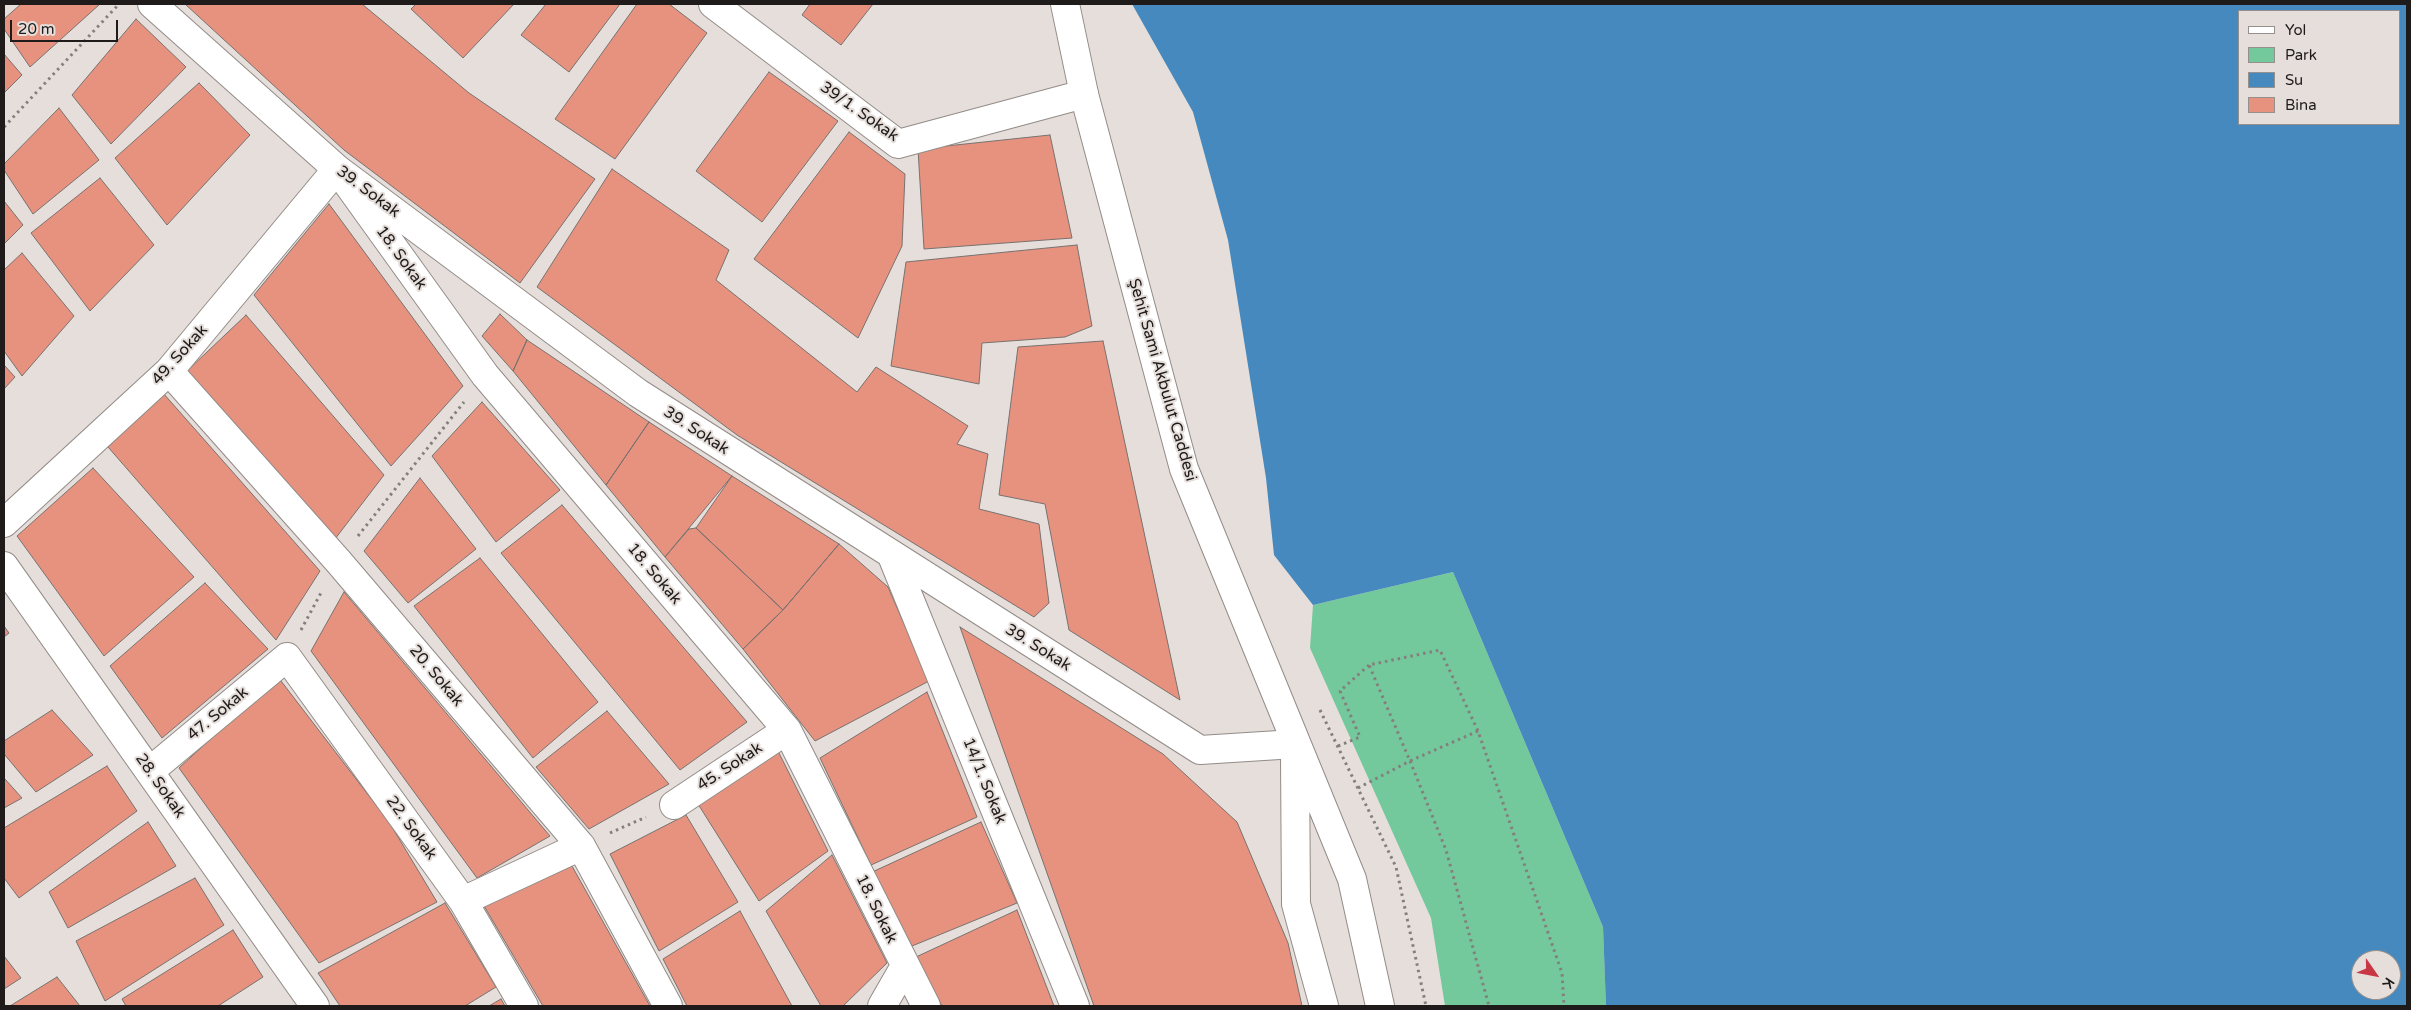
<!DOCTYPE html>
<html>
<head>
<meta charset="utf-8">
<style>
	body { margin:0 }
	#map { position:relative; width:2411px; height:1010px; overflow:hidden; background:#e5deda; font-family:"Varela Round",sans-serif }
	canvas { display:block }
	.frame { position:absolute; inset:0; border:5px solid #1e1b1a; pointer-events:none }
	.legend { position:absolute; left:2238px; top:10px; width:162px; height:115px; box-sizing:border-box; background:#e5deda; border:1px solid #95908d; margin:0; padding:6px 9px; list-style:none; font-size:15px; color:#1e1b1a }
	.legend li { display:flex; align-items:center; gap:10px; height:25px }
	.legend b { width:25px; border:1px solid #95908d }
	.north { position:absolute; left:2351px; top:950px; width:50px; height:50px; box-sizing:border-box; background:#e5deda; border:1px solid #95908d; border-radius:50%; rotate:123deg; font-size:14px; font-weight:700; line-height:20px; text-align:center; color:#1e1b1a }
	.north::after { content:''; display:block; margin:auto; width:18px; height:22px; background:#c83844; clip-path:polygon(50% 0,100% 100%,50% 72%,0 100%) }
	.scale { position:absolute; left:10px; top:20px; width:108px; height:22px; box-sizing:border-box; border:2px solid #1e1b1a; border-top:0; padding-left:6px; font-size:15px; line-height:18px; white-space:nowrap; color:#1e1b1a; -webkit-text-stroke:4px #e5deda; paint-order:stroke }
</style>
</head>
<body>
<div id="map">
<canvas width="2411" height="1010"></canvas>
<div class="frame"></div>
<ul class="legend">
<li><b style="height:6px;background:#fff"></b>Yol</li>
<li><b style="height:14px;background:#73c99c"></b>Park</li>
<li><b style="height:14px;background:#4589bf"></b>Su</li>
<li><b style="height:14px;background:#e7927e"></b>Bina</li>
</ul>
<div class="north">K</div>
<div class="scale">20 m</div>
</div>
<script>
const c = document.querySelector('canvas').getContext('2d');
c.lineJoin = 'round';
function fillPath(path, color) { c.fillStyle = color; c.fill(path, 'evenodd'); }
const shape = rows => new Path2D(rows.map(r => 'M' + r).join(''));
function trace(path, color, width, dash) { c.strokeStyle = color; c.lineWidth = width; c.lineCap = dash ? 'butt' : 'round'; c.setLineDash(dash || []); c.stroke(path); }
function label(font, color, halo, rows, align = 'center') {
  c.font = font + ' "Varela Round",sans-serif'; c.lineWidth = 4; c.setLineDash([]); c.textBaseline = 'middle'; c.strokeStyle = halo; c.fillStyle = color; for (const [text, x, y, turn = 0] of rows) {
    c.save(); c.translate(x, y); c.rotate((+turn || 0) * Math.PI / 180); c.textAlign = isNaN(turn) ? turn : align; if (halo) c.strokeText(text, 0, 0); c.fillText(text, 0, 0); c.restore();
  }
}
const green = shape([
	[1453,572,1603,927,1606,1006,1445,1006,1431,918,1310,648,1313,605]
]);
const water = shape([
	[1132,4,2407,4,2407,1006,1606,1006,1603,927,1453,572,1313,605,1274,555,1266,478,1228,240,1193,112],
	[2240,11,2400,11,2400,124,2240,124],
	[2361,960,2391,960,2391,990,2361,990]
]);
const building = shape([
	[21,4,100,4,30,67,4,29,4,19,21,4],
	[185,4,362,4,469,93,595,179,520,283,344,150,185,4],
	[416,4,514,4,463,58,411,9,416,4],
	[546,4,620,4,569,72,521,35,546,4],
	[637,4,669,4,707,33,615,159,555,119,637,4],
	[810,4,873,4,841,45,802,15,810,4],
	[136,19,186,67,111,144,72,95,136,19],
	[4,54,22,75,4,93,4,54],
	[769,72,838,121,762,222,696,171,769,72],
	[199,83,250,135,167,225,115,158,199,83],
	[59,108,99,160,33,214,4,170,4,164,59,108],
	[849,132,905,174,902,246,858,338,754,259,849,132],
	[1050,135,1072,238,924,249,918,149,1050,135],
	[612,169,729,250,716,280,857,392,876,367,968,426,957,444,988,454,979,509,1039,524,1049,603,1034,617,737,435,537,287,612,169],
	[100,178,154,245,90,311,31,233,100,178],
	[4,201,23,225,4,244,4,201],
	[329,204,463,386,391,466,254,295,329,204],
	[1077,245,1092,326,1065,337,982,343,979,384,891,366,906,262,1077,245],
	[22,253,74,316,22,376,4,351,4,270,22,253],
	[500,314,527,340,513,371,482,336,500,314],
	[246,315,384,475,335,539,187,371,246,315],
	[527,340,649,422,606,485,513,371,527,340],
	[1103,341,1180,700,1069,630,1045,504,999,495,1018,347,1103,341],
	[4,365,15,377,4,389,4,365],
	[163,393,320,571,276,640,108,447,163,393],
	[482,402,560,490,496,542,432,456,482,402],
	[649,422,732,476,665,557,606,485,649,422],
	[93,468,194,577,104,656,17,536,93,468],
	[732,476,839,544,783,610,696,528,732,476],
	[420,478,476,549,408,603,364,551,420,478],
	[562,505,747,722,680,770,501,553,562,505],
	[696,528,783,610,743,649,665,557,689,529,696,528],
	[839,544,888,587,929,681,815,741,743,649,783,610,839,544],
	[480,558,598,702,533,758,414,606,480,558],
	[205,583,268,649,162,738,110,666,205,583],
	[344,592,550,836,477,878,311,651,344,592],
	[4,626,9,633,4,637,4,626],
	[960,627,1163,754,1237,822,1288,943,1302,1006,1094,1006,960,627],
	[278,677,389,822,437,902,319,963,179,768,278,677],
	[927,692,977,817,871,865,820,758,927,692],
	[52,710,93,755,36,792,4,754,4,741,52,710],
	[607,711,669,784,589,829,536,767,607,711],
	[777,749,828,851,759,901,698,804,777,749],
	[107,766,137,811,19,898,4,878,4,828,107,766],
	[4,778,22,798,4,808,4,778],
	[686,815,738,902,659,951,610,854,686,815],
	[148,822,176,866,68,928,49,892,148,822],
	[981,822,1017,903,912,946,870,873,981,822],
	[832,855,887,963,843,1006,821,1006,766,911,832,855],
	[572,866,650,1006,543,1006,484,906,572,866],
	[195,878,224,925,105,1001,76,941,195,878],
	[445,903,496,987,465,1006,340,1006,318,973,445,903],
	[1017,910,1054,1006,942,1006,916,957,1017,910],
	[740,911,792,1006,687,1006,663,959,740,911],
	[233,930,263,977,218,1006,126,1006,122,999,233,930],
	[4,956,21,978,4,989,4,956],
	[57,977,80,1006,10,1006,57,977],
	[501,999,505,1006,489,1006,501,999]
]);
const path = shape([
	[4,127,119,4],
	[358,536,464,402],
	[301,630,322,591],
	[1320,710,1396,867,1426,1006],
	[1478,731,1410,761,1369,665,1440,650,1478,731,1562,973,1564,1006],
	[1338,746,1360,737,1340,691,1369,665],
	[1358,788,1410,761,1446,850,1489,1006],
	[610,833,646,817]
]);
const minor = shape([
	[152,4,337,169,638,393,1200,750,1295,744],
	[713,4,898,144,1084,94],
	[169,371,338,561,581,846,668,1006],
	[4,523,169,371,337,169,485,375,787,730,926,1006],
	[892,556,1075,1006],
	[4,566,315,1006],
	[150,771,287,657,463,901,524,1006],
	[674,805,787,730],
	[463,901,581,846],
	[882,1006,905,966]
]);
const major = shape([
	[1065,4,1084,94,1184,469,1352,879,1380,1006],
	[1295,758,1296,904,1324,1006]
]);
const streetNames = [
	["39/1. Sokak",859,112,35],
	["39. Sokak",368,192,37],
	["18. Sokak",401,258,54],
	["49. Sokak",180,355,-48],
	["Şehit Sami Akbulut Caddesi",1162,380,74],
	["39. Sokak",696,431,33],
	["18. Sokak",654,574,50],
	["39. Sokak",1038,648,32],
	["20. Sokak",436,676,50],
	["47. Sokak",218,714,-40],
	["45. Sokak",730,767,-33],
	["14/1. Sokak",984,781,68],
	["28. Sokak",160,786,55],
	["22. Sokak",411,828,54],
	["18. Sokak",876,909,64]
];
fillPath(green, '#73c99c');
fillPath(water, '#4589bf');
fillPath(building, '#e7927e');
trace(building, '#78716f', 1);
trace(minor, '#938c88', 30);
trace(major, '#938c88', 30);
trace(path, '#847f7c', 3, [2.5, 4]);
trace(minor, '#fff', 28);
trace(major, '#fff', 28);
label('16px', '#1e1b1a', '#e5deda', streetNames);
</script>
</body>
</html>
